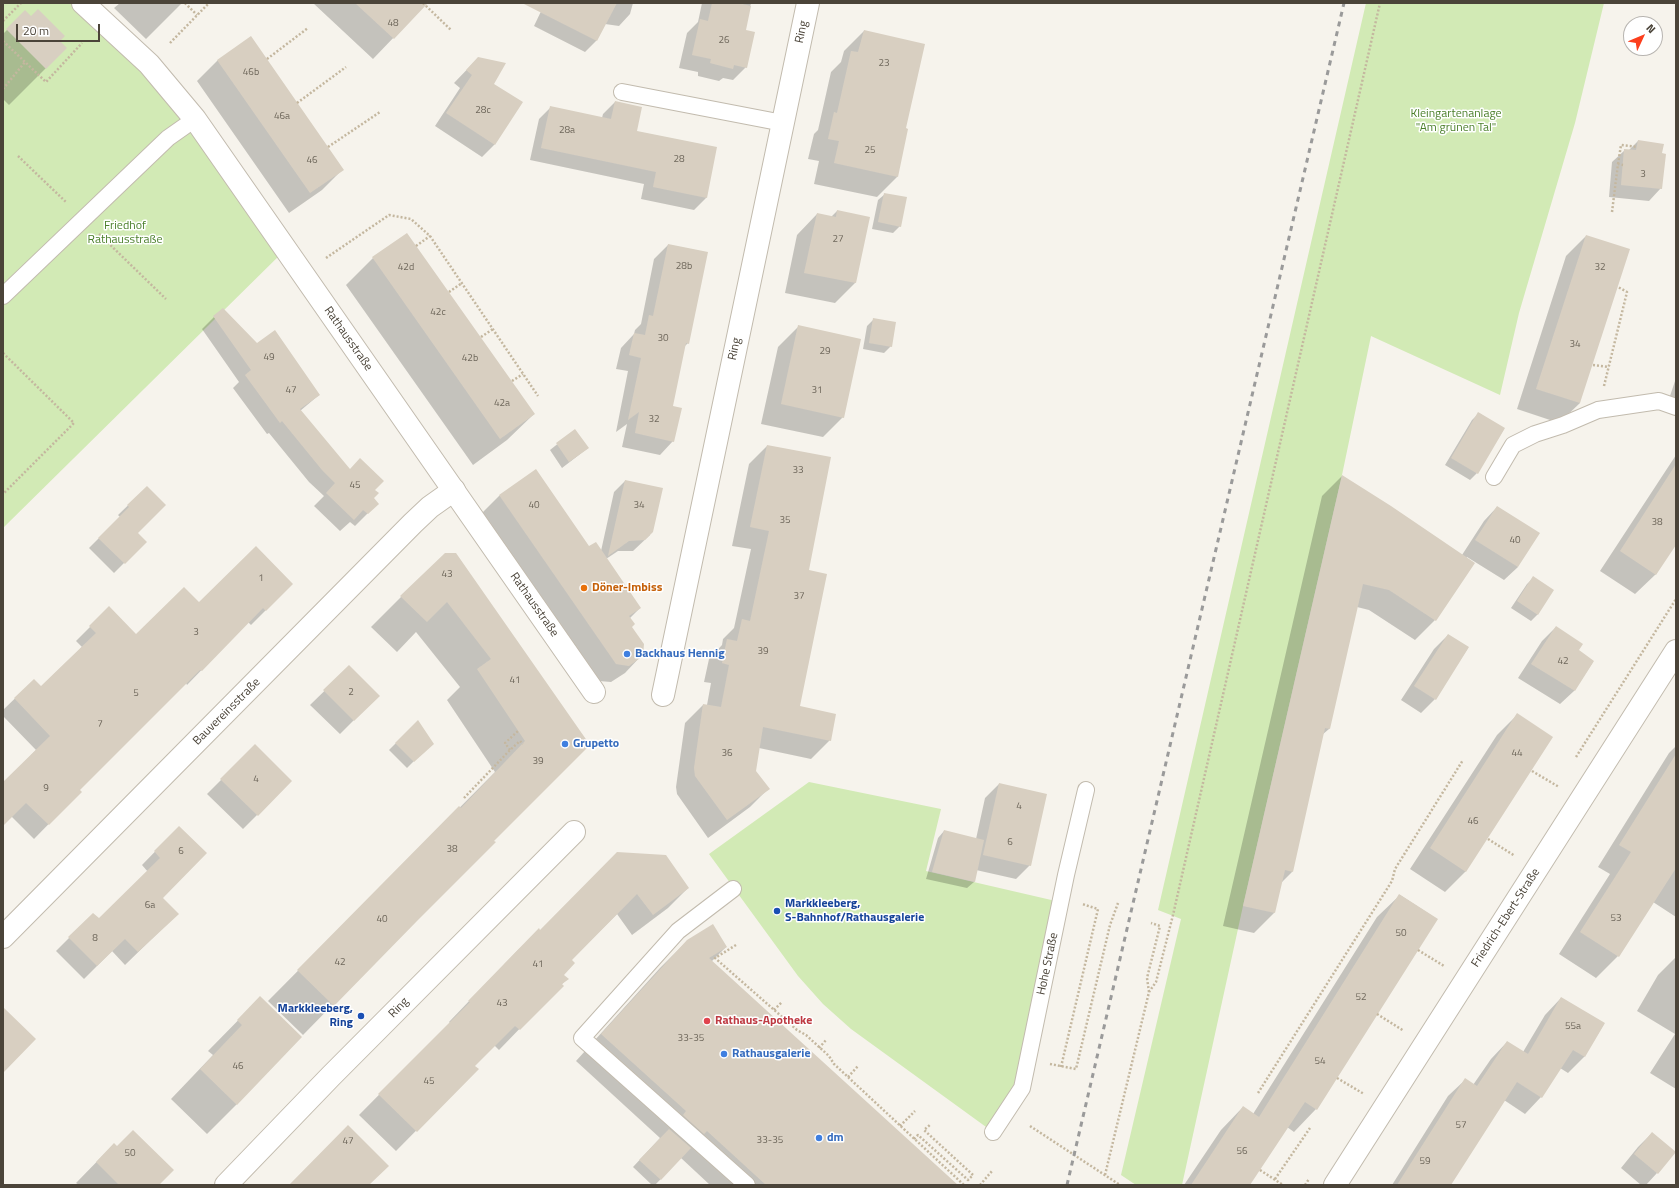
<!DOCTYPE html>
<html>
<head>
<meta charset="utf-8">
<style>
	body { margin:0 }
	#map { position:relative; width:1679px; height:1188px; overflow:hidden; background:#f6f3ec; font-family:"Titillium Web",sans-serif }
	canvas { display:block }
	.frame { position:absolute; inset:0; border:4px solid #4b4439; pointer-events:none }
	.north { position:absolute; left:1623px; top:16px; width:40px; height:40px; box-sizing:border-box; background:#fff; border:1px solid #b7b4b0; border-radius:50%; rotate:46deg; font-size:11px; font-weight:700; line-height:16px; text-align:center; color:#4b4439 }
	.north::after { content:''; display:block; margin:auto; width:14px; height:18px; background:#fc3f1d; clip-path:polygon(50% 0,100% 100%,50% 72%,0 100%) }
	.scale { position:absolute; left:16px; top:24px; width:84px; height:18px; box-sizing:border-box; border:2px solid #4b4439; border-top:0; padding-left:5px; font-size:12px; line-height:14px; white-space:nowrap; color:#4b4439; -webkit-text-stroke:3px #fff; paint-order:stroke }
</style>
</head>
<body>
<div id="map">
<canvas width="1679" height="1188"></canvas>
<div class="frame"></div>
<div class="north">N</div>
<div class="scale">20 m</div>
</div>
<script>
const c = document.querySelector('canvas').getContext('2d');
c.lineJoin = 'round';
function fillPath(path, color) { c.fillStyle = color; c.fill(path, 'evenodd'); }
const shape = rows => new Path2D(rows.map(r => 'M' + r).join(''));
function trace(path, color, width, dash) { c.strokeStyle = color; c.lineWidth = width; c.lineCap = dash ? 'butt' : 'round'; c.setLineDash(dash || []); c.stroke(path); }
function label(font, color, halo, rows, align = 'center') {
  c.font = font + ' "Titillium Web",sans-serif'; c.lineWidth = 3; c.setLineDash([]); c.textBaseline = 'middle'; c.strokeStyle = halo; c.fillStyle = color; for (const [text, x, y, turn = 0] of rows) {
    c.save(); c.translate(x, y); c.rotate((+turn || 0) * Math.PI / 180); c.textAlign = isNaN(turn) ? turn : align; if (halo) c.strokeText(text, 0, 0); c.fillText(text, 0, 0); c.restore();
  }
}
const green = shape([
	[3,3,83,3,149,64,286,249,3,528],
	[1366,3,1604,3,1575,123,1519,313,1500,395,1371,336,1342,475,1243,906,1182,1185,1136,1185,1121,1175,1181,919,1158,910],
	[809,782,941,809,926,871,1060,902,1022,1088,993,1132,851,1029,823,1004,798,976,709,854]
]);
const shadow = shape([
	[120,3,182,3,146,39,114,8],
	[313,3,415,3,421,9,373,59],
	[545,3,633,3,630,14,619,26,605,24,596,41,585,52,534,26],
	[702,3,751,3,745,30,746,67,733,80,723,78,719,81,698,76,698,72,679,68,687,33,698,22],
	[25,12,66,48,9,105,3,99,3,34],
	[864,31,905,129,897,177,877,197,814,184,819,161,808,159,814,134,818,130,831,72,841,62,844,51],
	[478,58,493,84,521,103,494,145,482,157,435,126,460,88,454,83],
	[218,60,342,170,322,190,289,213,197,81],
	[615,102,636,132,716,148,706,198,694,210,641,199,644,184,530,160,539,119,551,107,602,118,603,114],
	[1638,141,1661,154,1661,188,1649,201,1609,197,1612,162,1625,150,1629,150],
	[885,194,900,226,893,233,872,229,878,200],
	[837,211,856,282,835,303,785,293,797,235,817,214,831,217],
	[1586,236,1580,403,1559,423,1517,409,1566,256],
	[668,245,688,343,684,347,672,407,673,441,660,455,622,447,627,424,616,432,628,371,616,369,621,348,634,334,635,330,641,324,654,259],
	[373,258,534,414,507,440,473,465,346,285],
	[214,317,257,344,319,395,300,411,349,470,374,490,373,498,377,504,355,526,350,522,340,531,314,506,324,496,309,482,269,433,267,434,233,388,239,382,202,329],
	[874,319,891,346,884,353,863,349,867,326],
	[799,326,843,417,823,437,761,424,778,347],
	[1676,378,1676,415,1665,411],
	[1479,413,1504,429,1477,473,1470,480,1445,465,1472,420],
	[575,430,588,448,562,468,550,450],
	[767,446,807,571,799,707,830,740,811,759,759,748,755,771,768,789,750,807,708,838,677,794,676,787,685,723,703,705,707,705,711,683,704,682,709,659,722,645,723,639,734,628,751,549,732,546,749,464],
	[1676,455,1676,543,1656,574,1635,594,1600,571],
	[536,471,589,548,601,551,614,492,625,481,650,535,633,551,618,551,606,559,640,608,630,618,631,627,642,655,625,673,611,682,599,681,482,513,499,496],
	[1342,476,1462,555,1484,521,1497,507,1518,567,1504,580,1467,557,1435,620,1415,640,1369,610,1357,607,1329,729,1322,735,1292,872,1281,883,1274,913,1254,933,1223,926,1322,496],
	[147,487,136,533,145,542,114,573,89,548,120,517,118,515],
	[456,554,588,744,303,1035,268,1001,495,772,447,700,460,687,416,632,397,652,371,627,401,597],
	[1533,578,1538,614,1531,621,1511,608,1527,584],
	[292,584,251,625,248,622,187,685,186,683,79,790,80,792,34,839,11,816,3,824,3,784,36,750,3,716,3,710,34,680,41,687,82,647,76,641,109,608,136,636,199,604],
	[1556,627,1577,650,1593,662,1574,691,1560,704,1518,678,1542,641],
	[1448,635,1468,648,1435,699,1421,713,1401,700,1434,649],
	[349,667,378,696,340,734,310,705],
	[1517,715,1466,871,1445,892,1410,869,1497,735],
	[417,722,432,743,407,768,389,750],
	[255,746,291,781,243,829,207,794],
	[1676,746,1676,917,1653,902,1618,956,1596,978,1559,954,1610,874,1598,867,1669,753],
	[999,784,1030,865,1016,879,976,870,974,882,967,888,926,879,938,838,944,831,976,839,985,798],
	[179,827,162,898,164,927,125,965,112,951,84,979,56,951,93,914,99,920,148,872,142,865],
	[618,853,688,888,668,908,632,935,617,914,571,960,563,975,567,979,562,984,562,985,499,1050,494,1045,473,1066,477,1069,396,1151,359,1115,450,1023,449,1022,518,950,540,931],
	[1400,895,1437,919,1316,1109,1294,1132,1287,1127,1249,1185,1184,1185,1221,1130,1243,1107,1253,1114,1377,917],
	[687,941,726,947,711,962,957,1185,710,1185,681,1158,655,1185,652,1185,633,1167,660,1138,576,1061,660,968],
	[1676,957,1676,1089,1650,1073,1675,1034,1637,1011,1658,975],
	[260,998,237,1104,207,1134,171,1099,213,1055,208,1051],
	[1561,998,1604,1024,1584,1057,1568,1073,1560,1068,1541,1097,1525,1114,1504,1100,1450,1185,1392,1185,1448,1096,1465,1080,1473,1085,1491,1059,1507,1042,1523,1052,1545,1015],
	[1652,1133,1657,1173,1646,1185,1641,1185,1621,1168,1638,1147],
	[114,1144,157,1185,79,1185,76,1183]
]);
const building = shape([
	[355,3,428,3,394,39],
	[522,3,617,3,597,41],
	[712,3,738,3,751,6,746,30,755,32,747,68,734,65,733,69,710,63,711,59,692,55,700,19,708,21],
	[38,9,65,36,60,41,67,48,46,69,6,29,25,10,31,16],
	[864,30,925,44,906,128,908,129,898,177,834,163,839,141,828,139,834,112,837,113,851,51,858,52],
	[251,36,344,170,310,193,217,60],
	[478,57,506,63,494,84,523,102,495,145,446,113,472,75,466,70],
	[615,101,642,107,637,131,717,147,707,198,653,187,656,172,541,148,550,106,611,119],
	[1638,140,1664,144,1662,153,1666,154,1662,189,1621,185,1624,149,1636,150],
	[884,193,907,197,901,227,878,222],
	[837,210,870,217,856,283,804,273,817,213,836,217],
	[407,233,535,414,500,439,372,257],
	[1586,235,1630,249,1580,403,1536,389],
	[668,244,708,252,689,344,686,343,673,406,682,408,674,442,635,433,639,412,628,420,641,358,629,355,634,333,645,335,649,315,653,316],
	[223,308,257,343,275,330,320,395,300,409,350,469,360,458,384,481,375,490,379,493,374,498,379,504,368,514,363,510,354,520,326,493,335,483,322,470,282,421,280,423,245,375,251,370,213,316],
	[873,318,896,322,892,347,869,343],
	[798,325,861,339,844,418,781,404],
	[1478,412,1505,428,1478,474,1451,458],
	[575,429,589,448,569,462,556,443],
	[767,445,831,457,809,570,827,574,800,706,836,714,831,741,763,727,756,771,770,789,727,820,695,776,694,768,703,704,721,707,729,665,722,663,727,639,737,641,742,619,750,621,769,531,750,527],
	[1676,464,1676,545,1656,575,1620,551],
	[536,469,589,546,596,542,641,608,629,616,635,624,632,627,644,644,643,656,629,666,616,664,499,495],
	[1342,475,1391,506,1475,563,1436,621,1389,590,1363,584,1330,729,1325,728,1293,872,1285,870,1275,913,1243,906],
	[625,480,663,488,653,532,645,540,629,541,608,556],
	[147,486,166,505,138,533,147,542,125,564,98,538,129,507,127,505],
	[1497,506,1540,533,1518,567,1475,540],
	[256,546,293,584,266,611,263,608,202,671,200,670,80,790,82,792,49,825,26,803,3,826,3,782,50,736,14,698,34,679,41,686,96,633,89,626,109,606,136,634,184,587,199,602],
	[445,553,456,553,590,745,494,841,496,842,417,921,334,1006,297,970,459,806,461,808,525,741,477,669,491,659,447,602,427,622,400,596],
	[1533,576,1554,590,1538,615,1517,601],
	[1556,626,1583,644,1579,650,1594,661,1575,691,1531,664],
	[1448,634,1469,647,1436,700,1414,686],
	[349,665,380,696,354,721,323,690],
	[1517,713,1553,737,1466,872,1430,848],
	[418,720,434,744,414,762,395,743],
	[255,744,292,781,258,816,220,779],
	[1676,754,1676,868,1619,957,1580,932,1631,852,1619,845],
	[999,783,1047,794,1031,866,983,855],
	[179,826,207,853,163,898,179,914,138,952,125,939,97,966,68,937,93,913,99,918,160,858,154,851],
	[944,830,984,840,975,882,932,872],
	[617,852,666,855,689,888,653,915,637,894,572,960,575,963,564,975,569,979,562,984,564,986,520,1030,515,1026,475,1066,479,1069,417,1132,378,1094,470,1002,468,1001,539,928,540,930],
	[1399,894,1438,919,1317,1110,1305,1102,1250,1185,1191,1185,1243,1106,1259,1117],
	[713,924,727,947,709,958,958,1185,766,1185,707,1131,704,1134,683,1115,686,1111,601,1034,687,940],
	[260,996,302,1037,237,1105,200,1069,242,1025,237,1020],
	[1561,997,1605,1023,1585,1057,1573,1050,1542,1098,1517,1082,1451,1185,1397,1185,1465,1078,1477,1086,1507,1041,1528,1054],
	[3,1007,36,1039,3,1073],
	[348,1125,389,1166,369,1185,289,1185],
	[669,1129,691,1148,661,1180,639,1160],
	[133,1130,174,1170,159,1185,119,1185,96,1162,114,1143,117,1146],
	[1652,1132,1676,1152,1658,1174,1634,1154]
]);
const path = shape([
	[185,3,197,15],
	[423,3,451,30],
	[3,21,21,3],
	[3,41,46,82,82,43],
	[170,43,209,3],
	[267,59,308,28],
	[3,89,25,62],
	[297,103,346,67],
	[328,147,380,112],
	[18,156,67,203],
	[1618,164,1621,145,1637,147],
	[1612,212,1618,164,1623,165],
	[99,234,166,299],
	[416,246,430,236],
	[326,258,389,215,411,219,430,236,538,396],
	[449,292,462,283],
	[481,337,493,329],
	[3,353,74,423,3,494],
	[1593,365,1609,367],
	[512,381,523,374],
	[1604,386,1627,292,1618,287],
	[510,750,505,743,518,731],
	[1576,757,1676,599],
	[1532,771,1559,787],
	[464,798,510,750,520,741,523,744],
	[1488,839,1515,856],
	[736,945,715,958,797,1030,806,1035,829,1056,834,1064,964,1185],
	[1418,950,1444,966],
	[1149,992,1147,978,1160,926,1151,923],
	[774,1010,782,1002],
	[1377,1014,1404,1031],
	[819,1048,826,1040],
	[1050,1064,1076,1069,1110,925,1118,903],
	[1061,1067,1098,909,1082,904],
	[848,1077,858,1066],
	[1337,1078,1364,1094],
	[1258,1093,1392,881,1395,869,1463,760],
	[900,1126,915,1111],
	[1030,1126,1120,1185],
	[914,1139,918,1135,968,1180,973,1175,924,1130,931,1124],
	[1260,1170,1283,1185],
	[1105,1175,1149,992,1156,982,1173,915,1380,3],
	[1275,1179,1310,1128],
	[980,1185,992,1171],
	[1305,1185,1309,1179]
]);
const service = shape([
	[622,92,783,123],
	[3,296,168,138,195,119],
	[1494,477,1513,445,1535,434,1563,425,1598,410,1659,401,1676,407],
	[733,889,678,931,582,1038,747,1185],
	[993,1132,1022,1088,1066,875,1086,790]
]);
const minor = shape([
	[663,695,808,3],
	[3,937,413,523,430,507,454,490]
]);
const tertiary = shape([
	[83,3,149,64,195,119,594,692],
	[226,1185,331,1076,574,832],
	[1335,1185,1676,651]
]);
const rail = shape([
	[1067,1185,1344,3]
]);
const markers = [
	[584,588,4,"#e8710a"],
	[627,654,4,"#3f7fe0"],
	[565,744,4,"#3f7fe0"],
	[777,911,4,"#1a4fb4"],
	[361,1016,4,"#1a4fb4"],
	[707,1021,4,"#e0444e"],
	[724,1054,4,"#3f7fe0"],
	[819,1138,4,"#3f7fe0"]
];
const numberNames = [
	["48",393,24],
	["26",724,41],
	["23",884,64],
	["46b",251,73],
	["28c",483,111],
	["46a",282,117],
	["28a",567,131],
	["25",870,151],
	["28",679,160],
	["46",312,161],
	["3",1643,175],
	["27",838,240],
	["28b",684,267],
	["42d",406,268],
	["32",1600,268],
	["42c",438,313],
	["30",663,339],
	["34",1575,345],
	["29",825,352],
	["49",269,358],
	["42b",470,359],
	["47",291,391],
	["31",817,391],
	["42a",502,404],
	["32",654,420],
	["33",798,471],
	["45",355,486],
	["40",534,506],
	["34",639,506],
	["35",785,521],
	["38",1657,523],
	["40",1515,541],
	["43",447,575],
	["1",261,579],
	["37",799,597],
	["3",196,633],
	["39",763,652],
	["42",1563,662],
	["41",515,681],
	["2",351,693],
	["5",136,694],
	["7",100,725],
	["36",727,754],
	["44",1517,754],
	["39",538,762],
	["4",256,780],
	["9",46,789],
	["4",1019,807],
	["46",1473,822],
	["6",1010,843],
	["38",452,850],
	["6",181,852],
	["6a",150,906],
	["53",1616,919],
	["40",382,920],
	["50",1401,934],
	["8",95,939],
	["42",340,963],
	["41",538,965],
	["52",1361,998],
	["43",502,1004],
	["55a",1573,1027],
	["33-35",691,1039],
	["54",1320,1062],
	["46",238,1067],
	["45",429,1082],
	["57",1461,1126],
	["33-35",770,1141],
	["47",348,1142],
	["56",1242,1152],
	["50",130,1154],
	["59",1425,1162]
];
const streetNames = [
	["Ring",802,32,-78],
	["Rathausstraße",348,339,55],
	["Ring",735,349,-78],
	["Rathausstraße",534,605,55],
	["Bauvereinsstraße",227,712,-45],
	["Friedrich-Ebert-Straße",1506,918,-57],
	["Hohe Straße",1048,964,-78],
	["Ring",399,1008,-46]
];
const parkNames = [
	["Kleingartenanlage",1456,114],
	["\"Am grünen Tal\"",1456,128],
	["Friedhof",125,226],
	["Rathausstraße",125,240]
];
const foodNames = [
	["Döner-Imbiss",592,588]
];
const shopNames = [
	["Backhaus Hennig",635,654],
	["Grupetto",573,744],
	["Rathausgalerie",732,1054],
	["dm",827,1138]
];
const transitNames = [
	["Markkleeberg,",785,904],
	["S-Bahnhof/Rathausgalerie",785,918],
	["Markkleeberg,",353,1009,"right"],
	["Ring",353,1023,"right"]
];
const healthNames = [
	["Rathaus-Apotheke",715,1021]
];
fillPath(green, '#d2eab5');
fillPath(shadow, '#0003');
fillPath(building, '#d8cfc1');
trace(service, '#c2bbae', 18);
trace(minor, '#c2bbae', 24);
trace(tertiary, '#c2bbae', 24);
trace(path, '#c4b79f', 2.5, [2, 2]);
trace(service, '#fff', 16);
trace(minor, '#fff', 22);
trace(tertiary, '#fff', 22);
trace(rail, '#9a9a9a', 3, [5, 5]);
for (const [x, y, r, color] of markers) { const dot = new Path2D(); dot.arc(x, y, r, 0, 2 * Math.PI); c.fillStyle = color; c.fill(dot); trace(dot, '#fff', 1.5); }
label('10px', '#6e675b', null, numberNames);
label('12px', '#4b4439', '#fff', streetNames);
label('12px', '#4a7f2a', '#fff', parkNames);
label('bold 12px', '#c56008', '#fff', foodNames, 'left');
label('bold 12px', '#366cbe', '#fff', shopNames, 'left');
label('bold 12px', '#164399', '#fff', transitNames, 'left');
label('bold 12px', '#be3a42', '#fff', healthNames, 'left');
</script>
</body>
</html>
